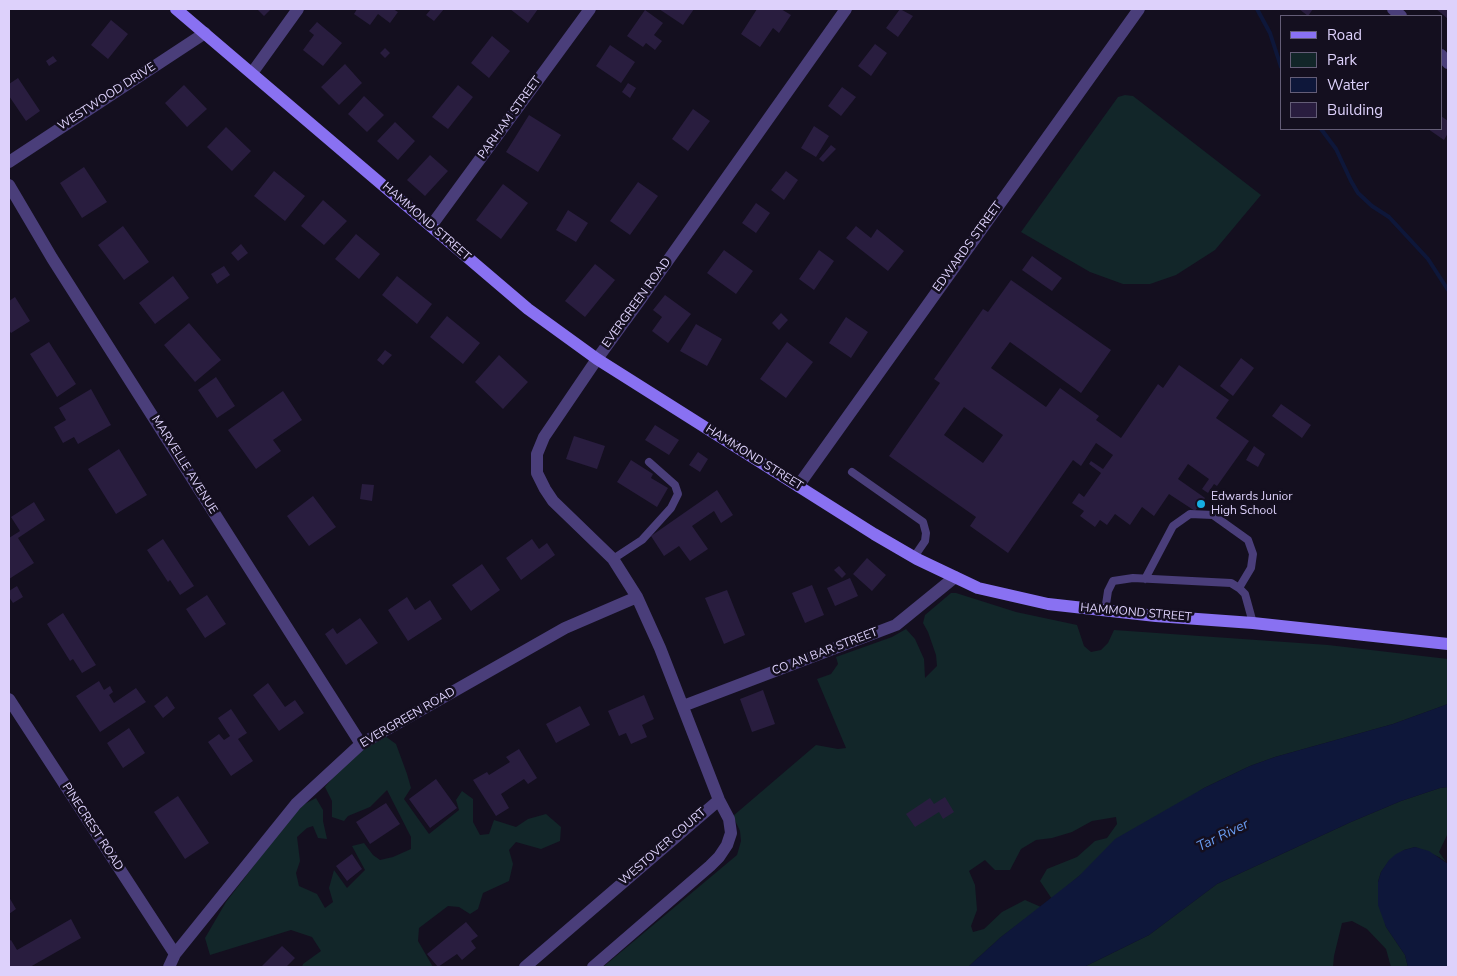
<!DOCTYPE html>
<html>
<head>
<meta charset="utf-8">
<style>
	body { margin:0 }
	#map { position:relative; width:1457px; height:976px; overflow:hidden; background:#140f1f; font-family:"Nunito Sans",sans-serif }
	canvas { display:block }
	.frame { position:absolute; inset:0; border:10px solid #ddd1fb; pointer-events:none }
	.legend { position:absolute; left:1280px; top:15px; width:162px; height:115px; box-sizing:border-box; background:#140f1f; border:1px solid #645d77; margin:0; padding:6px 9px; list-style:none; font-size:15px; color:#ddd1fb }
	.legend li { display:flex; align-items:center; gap:10px; height:25px }
	.legend b { width:25px; border:1px solid #645d77 }
</style>
</head>
<body>
<div id="map">
<canvas width="1457" height="976"></canvas>
<div class="frame"></div>
<ul class="legend">
<li><b style="height:6px;background:#8971f2"></b>Road</li>
<li><b style="height:14px;background:#122629"></b>Park</li>
<li><b style="height:14px;background:#0e173a"></b>Water</li>
<li><b style="height:14px;background:#291d3f"></b>Building</li>
</ul>
</div>
<script>
const c = document.querySelector('canvas').getContext('2d');
c.lineJoin = 'round';
function fillPath(path, color) { c.fillStyle = color; c.fill(path, 'evenodd'); }
const shape = rows => new Path2D(rows.map(r => 'M' + r).join(''));
function trace(path, color, width, dash) { c.strokeStyle = color; c.lineWidth = width; c.lineCap = dash ? 'butt' : 'round'; c.setLineDash(dash || []); c.stroke(path); }
function label(font, color, halo, rows, align = 'center') {
  c.font = font + ' "Nunito Sans",sans-serif'; c.lineWidth = 5; c.setLineDash([]); c.textBaseline = 'middle'; c.strokeStyle = halo; c.fillStyle = color; for (const [text, x, y, turn = 0] of rows) {
    c.save(); c.translate(x, y); c.rotate((+turn || 0) * Math.PI / 180); c.textAlign = isNaN(turn) ? turn : align; if (halo) c.strokeText(text, 0, 0); c.fillText(text, 0, 0); c.restore();
  }
}
const green = shape([
	[1125,95,1133,96,1261,195,1215,250,1176,275,1150,284,1123,284,1090,272,1021,232,1118,97],
	[951,593,956,593,1016,612,1077,625,1084,646,1091,652,1101,650,1108,643,1114,630,1328,645,1448,659,1448,704,1393,724,1275,757,1250,766,1204,788,1079,876,1052,899,1040,881,1047,869,1077,857,1095,841,1107,838,1117,824,1116,817,1092,821,1072,832,1052,838,1036,840,1021,849,1010,870,995,870,985,860,969,871,975,885,977,910,971,926,973,932,984,929,1002,912,1025,900,1041,907,1001,937,968,967,603,967,737,855,741,841,740,831,733,816,816,745,838,749,846,748,817,679,831,674,838,664,836,657,892,637,906,629,915,639,924,659,925,678,937,666,936,655,928,632,923,623,925,615],
	[385,736,396,744,407,774,411,788,404,799,429,834,459,810,456,800,462,791,473,799,473,822,480,835,489,834,494,820,516,827,528,819,546,814,561,827,560,841,541,849,516,842,509,850,513,864,509,881,483,893,478,909,470,914,459,907,448,906,419,928,418,941,433,967,302,967,303,964,321,951,312,937,291,930,210,955,205,938,226,902,299,807,316,798,323,810,323,821,327,839,318,838,313,826,307,828,297,837,300,861,296,873,299,886,317,894,325,908,333,902,329,888,334,870,347,888,365,870,352,846,364,843,373,855,380,860,393,857,411,849,411,837,387,790,370,807,348,816,344,821,332,817,332,801,325,787,340,769,365,748],
	[1448,787,1448,833,1439,852,1446,862,1439,857,1415,847,1404,850,1389,861,1381,872,1378,882,1386,927,1405,955,1408,967,1391,967,1386,949,1367,929,1352,921,1342,923,1334,956,1333,967,1084,967,1149,935,1217,884,1351,822,1401,801,1440,788]
]);
const water = shape([
	[1448,704,1448,787,1440,788,1401,801,1351,822,1217,884,1149,935,1084,967,968,967,1001,937,1079,876,1115,839,1204,788,1250,766,1275,757,1393,724],
	[1415,847,1429,851,1448,864,1448,967,1408,967,1405,955,1386,927,1378,905,1378,882,1381,872,1389,860,1396,854,1404,850]
]);
const stream = shape([
	[1257,9,1270,33,1281,67],
	[1321,129,1336,149,1351,181,1358,193,1372,206,1389,217,1428,259,1448,290]
]);
const building = shape([
	[257,9,271,9,264,16],
	[357,9,393,9,398,12,390,23,378,14,370,25,354,14],
	[431,9,444,9,434,21,426,15],
	[510,9,538,9,528,23],
	[659,9,694,9,683,25],
	[757,9,781,9,791,15,779,33,773,28,760,47,741,34],
	[900,9,913,16,898,37,886,28],
	[1299,9,1313,9,1308,16],
	[1436,9,1448,9,1448,19,1441,13],
	[645,10,663,23,654,35,662,41,655,50,646,43,643,47,627,36],
	[111,20,128,34,108,59,91,45],
	[317,22,342,43,323,66,303,50,314,35,309,31],
	[492,36,510,51,489,78,471,63],
	[875,44,887,53,871,76,858,66],
	[610,45,635,62,621,83,596,66],
	[385,48,390,53,385,58,380,53],
	[53,56,57,61,49,66,46,61],
	[345,64,362,83,339,105,321,87],
	[18,78,40,111,26,121,9,96,9,84],
	[628,83,636,88,630,98,622,92],
	[184,85,207,109,187,127,165,103],
	[458,85,473,97,448,129,432,117],
	[842,87,856,97,841,116,828,106],
	[364,96,384,115,367,132,348,114],
	[693,109,710,121,688,151,672,139],
	[529,115,561,135,538,172,506,152],
	[1441,116,1448,121,1448,133,1444,140,1428,129,1441,129],
	[395,122,415,141,398,160,377,141],
	[814,126,829,136,816,157,801,148],
	[226,127,251,151,232,171,207,147],
	[831,145,836,149,823,162,819,159],
	[430,155,448,171,425,196,407,180],
	[84,167,107,202,82,218,60,183],
	[274,171,305,196,285,221,254,196],
	[786,171,798,180,784,200,771,190],
	[638,182,658,196,630,235,610,221],
	[503,184,528,203,501,239,476,220],
	[323,200,347,221,324,245,301,226],
	[756,203,770,213,756,233,742,223],
	[568,210,588,223,576,242,556,230],
	[123,226,149,262,124,280,98,245],
	[856,226,871,238,877,229,904,251,888,271,846,238],
	[356,234,380,254,359,279,335,259],
	[241,244,248,253,238,261,231,253],
	[724,250,753,271,736,294,707,273],
	[819,250,834,261,814,290,799,279],
	[1032,256,1062,278,1052,291,1022,270],
	[595,264,615,280,585,317,565,301],
	[224,266,230,275,217,284,211,274],
	[173,276,189,298,155,324,139,303],
	[397,276,432,304,417,324,382,295],
	[1011,280,1111,350,1081,393,1010,342,991,368,1046,407,1060,388,1099,416,1096,420,1121,438,1158,384,1163,388,1179,365,1229,400,1216,418,1249,441,1217,486,1214,484,1208,493,1202,489,1209,479,1188,464,1178,479,1205,498,1195,511,1169,494,1154,516,1142,507,1130,525,1115,514,1107,525,1100,520,1095,527,1080,516,1084,511,1072,503,1079,493,1084,497,1101,473,1089,464,1091,461,1103,469,1113,455,1096,443,1081,466,1073,460,1008,553,970,526,976,517,889,456,940,383,934,379,983,309,988,312],
	[964,407,1003,435,983,463,944,435],
	[665,295,691,314,668,343,652,331,662,317,653,310],
	[15,297,30,321,11,333,9,330,9,301],
	[781,313,788,320,779,330,772,323],
	[447,316,480,343,463,364,430,337],
	[846,317,868,332,851,358,829,343],
	[189,323,221,360,195,382,164,345],
	[696,324,722,339,707,366,680,351],
	[49,342,76,384,57,397,30,354],
	[787,342,813,362,786,398,760,379],
	[385,350,392,355,383,365,377,360],
	[499,355,528,382,503,409,475,382],
	[1241,358,1254,368,1233,396,1220,386],
	[216,377,235,406,217,418,198,390],
	[91,389,111,425,78,444,74,437,63,443,54,427,66,420,59,408],
	[283,391,302,420,273,440,281,451,256,469,228,430],
	[1281,404,1311,425,1302,438,1272,416],
	[655,425,679,440,669,455,645,440],
	[574,436,605,446,597,469,566,459],
	[1254,446,1265,454,1258,467,1246,460],
	[119,449,147,495,116,514,88,469],
	[698,452,708,459,700,472,689,465],
	[631,460,653,474,651,478,668,488,657,507,617,482],
	[362,484,374,485,372,501,360,499],
	[717,490,733,515,721,523,714,511,692,526,708,549,690,561,679,546,664,556,651,536],
	[313,496,336,527,309,546,287,516],
	[34,502,45,520,18,538,34,563,9,579,9,538,20,531,11,517],
	[163,539,194,586,180,595,170,580,168,582,147,550],
	[532,539,539,549,547,543,555,555,521,580,506,558],
	[867,558,886,575,872,591,853,574],
	[482,564,500,590,471,611,452,585],
	[839,566,846,574,842,578,834,570],
	[850,578,858,596,835,606,827,588],
	[812,585,824,615,805,623,792,593],
	[17,586,23,597,13,603,9,597,9,591],
	[727,590,745,635,724,644,705,598],
	[207,595,226,624,205,638,186,609],
	[407,597,415,610,430,600,442,619,408,641,388,610],
	[63,613,96,665,82,673,73,659,70,661,47,624],
	[360,618,378,643,346,665,325,634,333,628,337,634],
	[99,681,104,690,110,686,113,692,109,695,114,703,136,688,146,702,100,732,76,696],
	[268,683,285,707,295,700,304,713,279,731,253,695],
	[763,690,775,724,752,732,740,699],
	[644,695,654,719,642,725,647,737,631,744,626,733,619,736,608,711],
	[167,696,175,708,163,718,154,706],
	[580,706,590,725,556,743,546,724],
	[231,709,247,733,238,739,253,761,231,776,208,742,219,734,224,740,230,736,218,718],
	[129,728,145,753,123,768,107,743],
	[519,749,537,778,528,784,524,779,501,794,509,808,496,816,473,780,487,772,489,775,510,762,506,757],
	[436,779,457,808,430,828,409,799],
	[178,796,209,843,185,859,154,812],
	[945,797,954,812,943,819,939,812,915,827,906,814,930,798,934,804],
	[386,803,400,824,370,844,356,822],
	[352,854,362,869,347,881,336,866],
	[9,897,16,909,9,914],
	[71,919,81,938,30,967,9,967,9,941,11,940,17,950],
	[466,922,478,936,471,941,476,948,462,960,457,954,438,967,427,954],
	[282,946,295,958,286,967,261,967]
]);
const lane = shape([
	[852,472,923,522,926,533,925,541,914,557],
	[613,559,642,540,671,508,678,494,675,485,649,462],
	[1145,579,1173,526,1190,514,1213,515,1248,540,1253,554,1251,568,1239,588],
	[1105,611,1108,591,1113,581,1133,578,1231,583,1239,588,1245,594,1253,623]
]);
const street = shape([
	[1393,9,1401,16],
	[1441,55,1448,63],
	[252,73,298,9],
	[9,162,205,33],
	[9,185,52,258,361,744],
	[431,226,590,9],
	[798,486,1139,9],
	[9,699,175,954],
	[683,706,896,625,955,577],
	[169,967,175,954,296,804,361,744,565,628,637,597],
	[525,967,719,800],
	[593,967,710,866,719,857,727,845,731,833,729,819,719,800,660,648,637,597,613,559,553,501,545,489,537,473,537,454,544,437,597,359,640,300,846,9]
]);
const secondary = shape([
	[176,9,528,309,597,359,874,534,917,559,978,588,1048,604,1156,616,1253,623,1448,644]
]);
const markers = [
	[1201,504,5,"#15aee3"]
];
const streetNames = [
	["WESTWOOD DRIVE",107,97,-33],
	["PARHAM STREET",510,118,-54],
	["HAMMOND STREET",426,222,41],
	["EDWARDS STREET",968,247,-54],
	["EVERGREEN ROAD",637,303,-54],
	["HAMMOND STREET",754,458,32],
	["MARVELLE AVENUE",184,465,58],
	["HAMMOND STREET",1136,613,5],
	["CO AN BAR STREET",825,652,-21],
	["EVERGREEN ROAD",408,718,-30],
	["PINECREST ROAD",92,827,57],
	["WESTOVER COURT",663,847,-41]
];
const poiNames = [
	["Edwards Junior",1211,497],
	["High School",1211,511]
];
const waterNames = [
	["Tar River",1223,836,-26]
];
fillPath(green, '#122629');
fillPath(water, '#0e173a');
trace(stream, '#0e173a', 4);
fillPath(building, '#291d3f');
trace(lane, '#4a3e7a', 8);
trace(street, '#4a3e7a', 12);
trace(secondary, '#8971f2', 12);
for (const [x, y, r, color] of markers) { const dot = new Path2D(); dot.arc(x, y, r, 0, 2 * Math.PI); c.fillStyle = color; c.fill(dot); trace(dot, '#140f1f', 2); }
label('12px', '#ddd1fb', '#140f1f', streetNames);
label('12px', '#ddd1fb', '#140f1f', poiNames, 'left');
label('italic 14px', '#699cf1', '#140f1f', waterNames);
</script>
</body>
</html>
